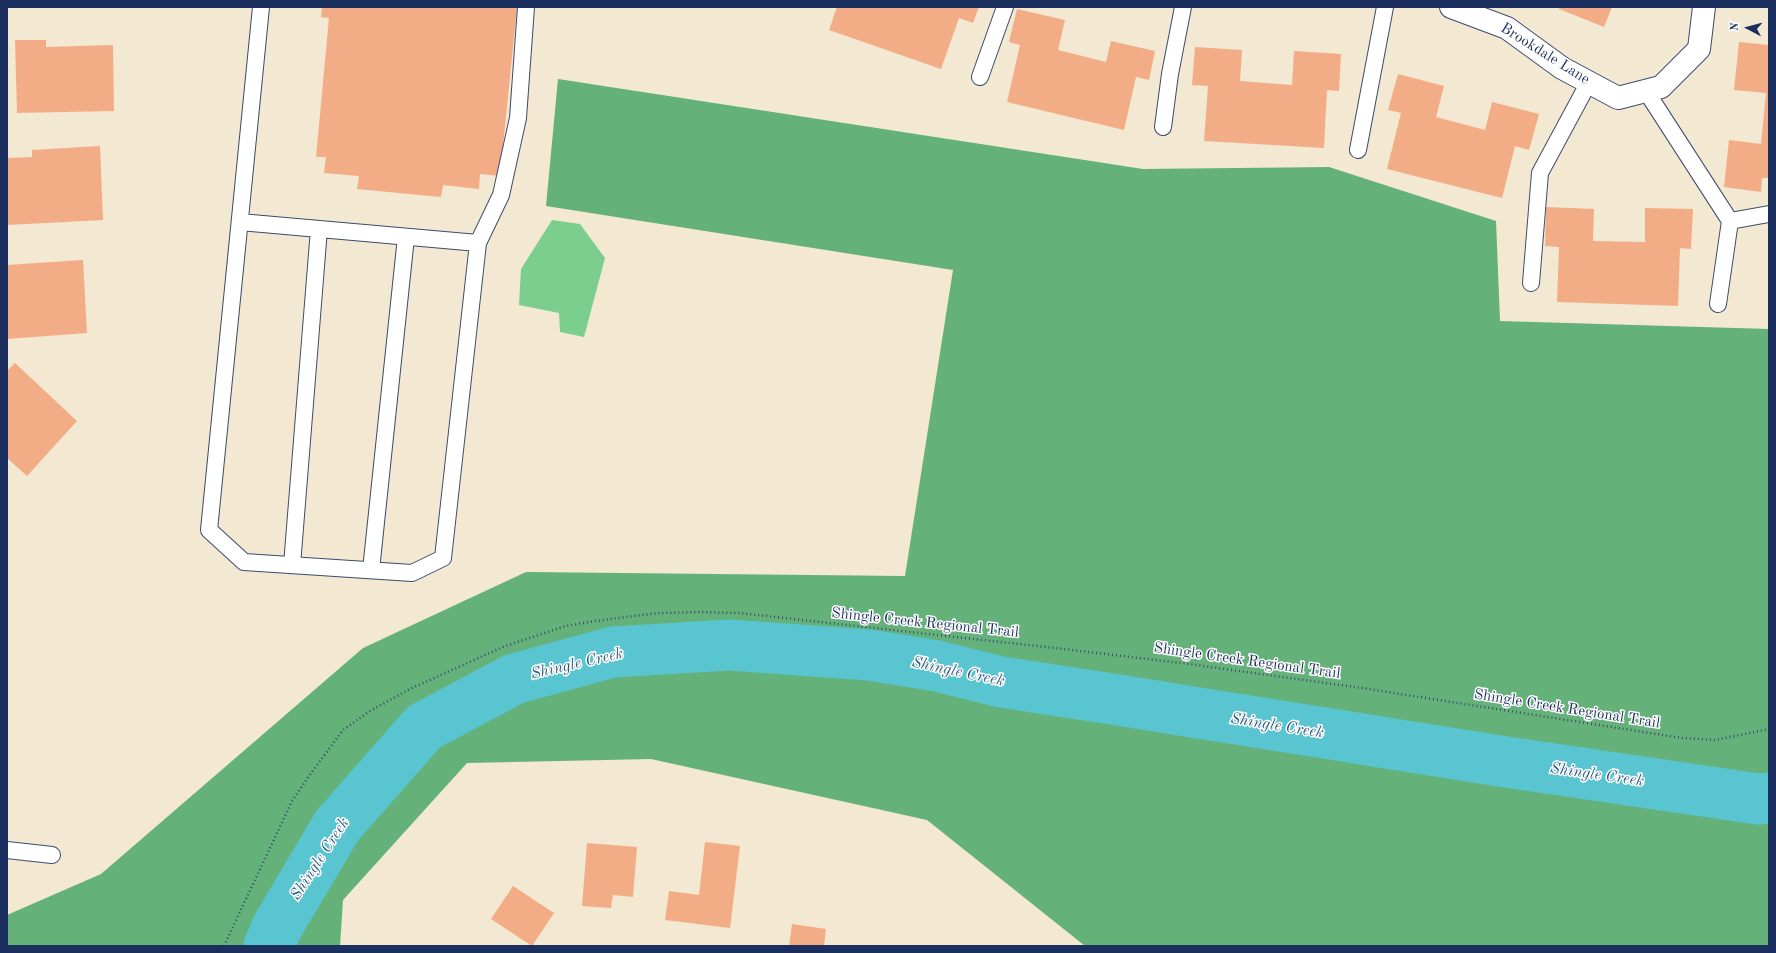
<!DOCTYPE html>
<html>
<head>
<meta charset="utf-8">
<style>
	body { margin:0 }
	#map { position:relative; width:1776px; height:953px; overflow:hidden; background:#f3e8d1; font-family:"Old Standard TT",serif }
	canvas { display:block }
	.frame { position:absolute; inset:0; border:8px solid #1b2f5e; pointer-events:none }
	.north { position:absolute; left:1728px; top:8px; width:40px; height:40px; -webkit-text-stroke:3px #fff; paint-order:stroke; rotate:276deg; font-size:11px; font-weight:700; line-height:16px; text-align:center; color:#1b2f5e }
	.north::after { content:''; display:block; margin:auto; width:14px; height:18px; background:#1b2f5e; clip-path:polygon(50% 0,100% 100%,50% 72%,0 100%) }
</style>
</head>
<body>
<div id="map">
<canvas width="1776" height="953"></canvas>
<div class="frame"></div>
<div class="north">N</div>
</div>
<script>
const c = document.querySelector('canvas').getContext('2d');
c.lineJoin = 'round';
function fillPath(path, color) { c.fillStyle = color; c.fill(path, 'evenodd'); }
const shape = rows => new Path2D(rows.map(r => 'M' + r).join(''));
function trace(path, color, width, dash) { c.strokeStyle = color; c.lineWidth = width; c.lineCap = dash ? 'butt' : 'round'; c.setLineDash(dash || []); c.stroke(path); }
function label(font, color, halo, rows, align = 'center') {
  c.font = font + ' "Old Standard TT",serif'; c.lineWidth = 3; c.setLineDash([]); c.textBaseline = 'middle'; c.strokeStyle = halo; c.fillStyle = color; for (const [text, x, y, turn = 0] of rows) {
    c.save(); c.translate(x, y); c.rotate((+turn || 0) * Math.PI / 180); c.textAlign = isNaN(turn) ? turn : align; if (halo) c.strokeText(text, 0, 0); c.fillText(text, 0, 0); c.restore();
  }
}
const green = shape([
	[552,220,580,224,605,258,584,337,560,332,559,313,519,305,521,269]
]);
const forest = shape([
	[558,79,1143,169,1329,167,1496,221,1500,321,1769,329,1769,946,1085,946,927,820,651,759,467,763,343,900,340,946,7,946,7,915,101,874,363,648,526,572,905,576,953,270,546,206]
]);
const river = shape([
	[269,946,277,927,337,826,424,727,514,679,613,652,729,645,869,655,937,666,1001,682,1099,697,1506,762,1758,799,1769,798]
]);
const building = shape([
	[322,7,517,7,500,176,480,174,479,189,443,185,441,197,357,189,359,176,324,173,326,157,316,157,329,18,321,17],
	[837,7,979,7,973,23,959,18,941,69,829,30],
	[1559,7,1612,7,1604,27,1559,9],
	[1017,9,1065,20,1058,50,1106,62,1111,41,1155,51,1149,80,1136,77,1124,130,1007,102,1020,45,1009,42],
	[15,40,46,40,46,47,113,45,114,111,17,113],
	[1739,42,1769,45,1769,178,1762,178,1761,192,1724,187,1729,140,1761,144,1766,93,1734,90],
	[1195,47,1242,50,1240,81,1292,85,1294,51,1341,54,1339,91,1327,90,1324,148,1204,141,1208,86,1192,85],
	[1398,74,1444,86,1436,117,1485,130,1492,102,1539,114,1529,150,1515,146,1502,198,1387,169,1401,113,1388,110],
	[100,146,103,220,7,225,7,158,32,157,32,150],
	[1546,207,1594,209,1593,241,1645,242,1645,208,1693,209,1691,249,1680,248,1678,306,1557,302,1559,247,1545,246],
	[83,260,87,333,7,339,7,265],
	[15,363,77,421,27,476,7,458,7,371],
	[705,842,740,846,730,928,665,920,669,891,699,895],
	[587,843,637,847,633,897,613,895,611,908,582,906],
	[513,886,554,913,532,946,491,919],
	[792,924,826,929,824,946,789,946]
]);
const path = shape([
	[224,946,292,801,309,776,343,730,370,711,410,689,505,646,566,626,595,621,658,613,702,612,739,613,1055,648,1189,664,1362,688,1682,738,1715,740,1769,729]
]);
const lane = shape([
	[980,77,1005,7],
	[1646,91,1730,221,1718,304],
	[1163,127,1170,74,1183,7],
	[1358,150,1385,7],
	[1730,221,1769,214],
	[240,222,478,243,443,558,412,573,244,562,209,530,261,7],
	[478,243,501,195,518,118,526,7],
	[1531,283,1540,173,1589,82],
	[292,565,319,229],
	[371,570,406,237],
	[7,850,52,855]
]);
const street = shape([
	[1451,7,1507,28,1562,68,1618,98,1661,87,1699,49,1704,7]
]);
const streetNames = [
	["Brookdale Lane",1545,54,32],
	["Shingle Creek Regional Trail",925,623,6],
	["Shingle Creek Regional Trail",1247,661,8],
	["Shingle Creek Regional Trail",1567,709,9]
];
const waterNames = [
	["Shingle Creek",577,664,-13],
	["Shingle Creek",958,672,12],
	["Shingle Creek",1277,726,9],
	["Shingle Creek",1597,775,8],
	["Shingle Creek",320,859,-57]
];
fillPath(green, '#7cce8f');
fillPath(forest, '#65b17a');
trace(river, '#58c5d1', 51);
fillPath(building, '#f3ad86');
trace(lane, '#3b4b6f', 18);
trace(street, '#3b4b6f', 24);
trace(path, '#3b4b6f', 2.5, [1, 3]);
trace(lane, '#fff', 16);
trace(street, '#fff', 22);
label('15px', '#1b2f5e', '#fff', streetNames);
label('italic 16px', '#2d5c80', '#fff', waterNames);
</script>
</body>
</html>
